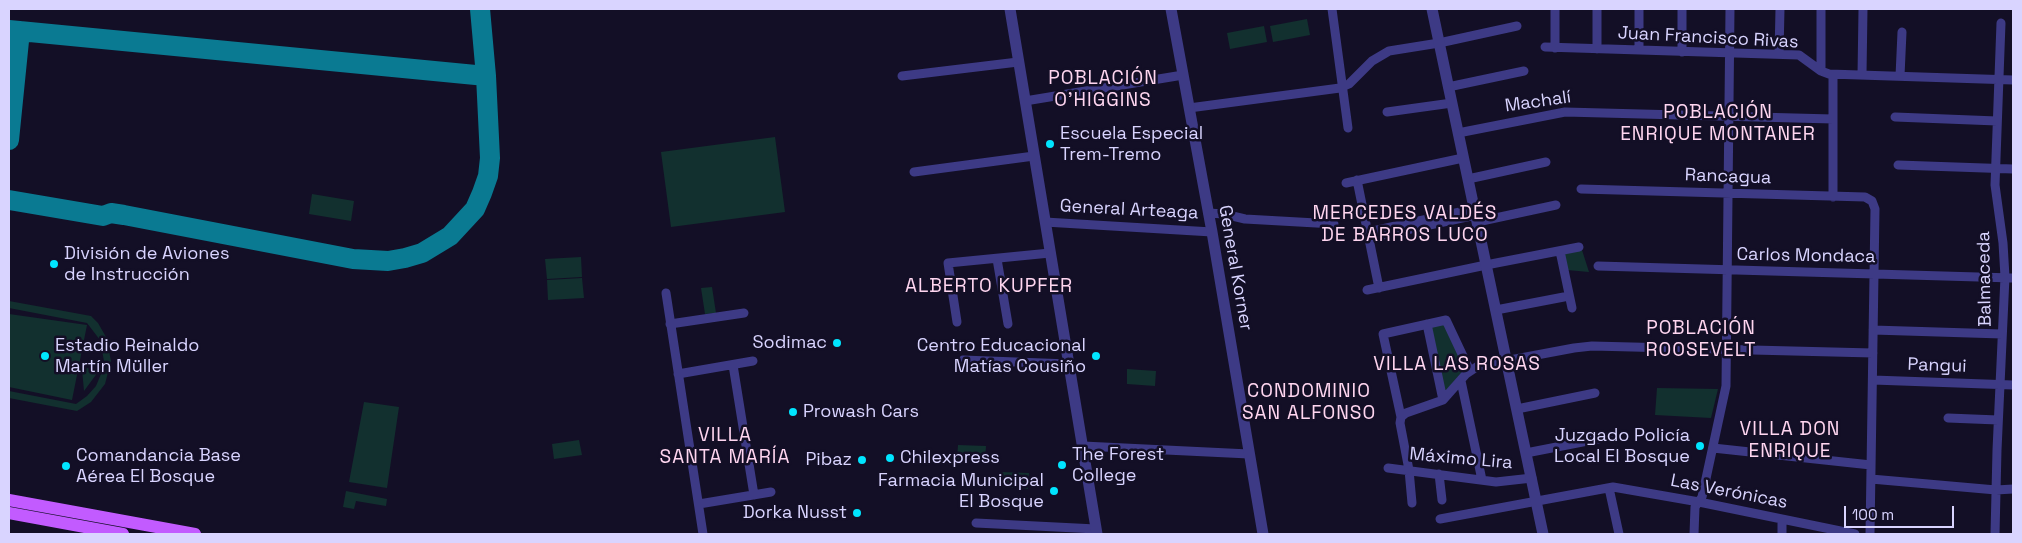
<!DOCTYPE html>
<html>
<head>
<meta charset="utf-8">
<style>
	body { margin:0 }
	#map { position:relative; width:2022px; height:543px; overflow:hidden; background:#130f26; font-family:"Space Grotesk",sans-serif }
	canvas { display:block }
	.frame { position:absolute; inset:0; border:10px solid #d9d4ff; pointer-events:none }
	.scale { position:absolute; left:1844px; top:506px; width:110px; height:22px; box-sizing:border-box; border:2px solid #d9d4ff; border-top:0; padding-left:6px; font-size:15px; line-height:18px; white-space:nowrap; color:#d9d4ff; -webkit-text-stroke:4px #130f26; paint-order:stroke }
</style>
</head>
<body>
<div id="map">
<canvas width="2022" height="543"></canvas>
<div class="frame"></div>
<div class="scale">100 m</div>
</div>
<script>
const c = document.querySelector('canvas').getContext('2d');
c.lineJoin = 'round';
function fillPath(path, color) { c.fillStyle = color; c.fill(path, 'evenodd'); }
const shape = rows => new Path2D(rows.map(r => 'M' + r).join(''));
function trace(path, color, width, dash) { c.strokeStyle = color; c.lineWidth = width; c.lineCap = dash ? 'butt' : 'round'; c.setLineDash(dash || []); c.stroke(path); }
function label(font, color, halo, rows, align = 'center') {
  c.font = font + ' "Space Grotesk",sans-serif'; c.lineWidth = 5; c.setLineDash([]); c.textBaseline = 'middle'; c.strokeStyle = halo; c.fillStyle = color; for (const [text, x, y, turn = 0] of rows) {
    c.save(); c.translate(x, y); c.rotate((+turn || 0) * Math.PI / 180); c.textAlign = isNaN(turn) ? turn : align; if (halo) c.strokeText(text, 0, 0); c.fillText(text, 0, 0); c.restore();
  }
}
const green = shape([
	[1307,19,1310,35,1273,42,1270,26],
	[1264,26,1267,42,1230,49,1227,33],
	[775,137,785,212,671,227,661,152],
	[312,194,354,201,351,221,309,214],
	[1582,250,1589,272,1567,270,1563,254],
	[581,257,582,277,547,279,545,259],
	[582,278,584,298,548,300,547,280],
	[712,287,716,313,705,314,701,288],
	[9,301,91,316,98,323,106,337,111,361,105,384,91,402,77,411,9,398,9,391,76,404,87,396,96,386,101,374,104,361,100,340,87,323,9,308],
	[9,314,87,325,72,400,9,387],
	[1445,323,1466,367,1444,393,1430,328],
	[88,368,98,372,84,391,82,369],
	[1127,369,1156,371,1155,386,1127,384],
	[1657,388,1718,389,1711,418,1655,415],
	[364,402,399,407,387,488,349,482],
	[579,440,582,455,554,459,552,444],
	[958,445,986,446,985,461,957,460],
	[1000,472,1029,473,1028,489,1000,487],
	[346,491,387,499,386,506,356,501,354,509,343,507]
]);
const taxiway = shape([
	[9,30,486,76,480,9],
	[9,140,20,31],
	[9,200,103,216,111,213,124,215,353,259,388,261,405,258,422,253,450,236,475,209,482,193,488,176,490,158,486,76]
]);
const minor = shape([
	[1332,9,1348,128],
	[1545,47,1799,55,1821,71,1829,74,2013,80],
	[1555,48,1555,9],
	[1597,49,1597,9],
	[1639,50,1639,9],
	[1682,52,1682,9],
	[1779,54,1780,9],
	[1821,71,1821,9],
	[1862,75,1863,9],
	[902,76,1018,62],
	[1900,76,1902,32],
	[1448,87,1524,71],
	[1025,101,1183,75],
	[1189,108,1340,88,1349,84,1372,61,1389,51,1439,43,1517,26],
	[1387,112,1452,103],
	[1895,117,1997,121],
	[1458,133,1565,112,1833,119],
	[1898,165,2013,169],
	[914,172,1034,156],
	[1468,179,1546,162],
	[1357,180,1379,288],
	[1346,183,1463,158],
	[1581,189,1865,197,1872,201,1875,209,1870,534],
	[1833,197,1833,75],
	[1208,213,1224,214,1245,219,1334,224],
	[1045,222,1212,232],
	[1477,222,1556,205],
	[1368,232,1474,209],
	[1369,238,1476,215],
	[1560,251,1572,308],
	[997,259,1008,324],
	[1598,266,2013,278],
	[1367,290,1486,265,1579,247],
	[666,293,703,534],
	[1496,310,1569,296],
	[957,322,948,263,1050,253],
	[670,324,744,313],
	[1427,324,1443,400],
	[1873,330,2002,334],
	[963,360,1069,364],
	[733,365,754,495],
	[678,374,753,361],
	[1873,380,2013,385],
	[1461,381,1482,480],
	[1517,409,1595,393],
	[1401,417,1406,413,1443,400,1466,374,1478,366,1574,348,1592,346,1873,353],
	[1948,418,1998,420],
	[1083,446,1249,454],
	[1713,448,1871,465],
	[1526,453,1608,437],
	[1388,468,1496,482,1532,478],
	[1439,474,1442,500],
	[1871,479,1996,490,2013,489],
	[1609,488,1619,534],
	[1412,503,1409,470,1400,423,1401,417,1383,334,1446,320,1470,371],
	[699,504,771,492],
	[1440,519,1613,487,1699,502,1855,534],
	[976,523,1096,529],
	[1694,534,1695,507,1702,497,1726,386,1730,9],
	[1782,534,1782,519],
	[1995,534,1997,450,2005,277,2003,243,1995,185,2001,23]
]);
const tertiary = shape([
	[1010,9,1097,534],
	[1171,9,1212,232,1263,534],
	[1432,9,1543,534]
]);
const primary = shape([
	[9,500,195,534],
	[9,513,123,534]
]);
const markers = [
	[1050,144,5,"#00e5ff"],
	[54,264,5,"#00e5ff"],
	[837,343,5,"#00e5ff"],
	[45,356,5,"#00e5ff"],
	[1096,356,5,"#00e5ff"],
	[793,412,5,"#00e5ff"],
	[1700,446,5,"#00e5ff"],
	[890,458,5,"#00e5ff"],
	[862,460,5,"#00e5ff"],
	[1062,465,5,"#00e5ff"],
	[66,466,5,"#00e5ff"],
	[1054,491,5,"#00e5ff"],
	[857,513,5,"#00e5ff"]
];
const streetNames = [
	["Juan Francisco Rivas",1708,38,3],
	["Machalí",1538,102,-8],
	["Rancagua",1728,177,2],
	["General Arteaga",1129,210,3],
	["Carlos Mondaca",1806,256,1],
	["General Korner",1235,268,80],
	["Balmaceda",1985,279,-91],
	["Pangui",1937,366,2],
	["Máximo Lira",1461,459,5],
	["Las Verónicas",1729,492,11]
];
const poiNames = [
	["Escuela Especial",1060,134],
	["Trem-Tremo",1060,155],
	["División de Aviones",64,254],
	["de Instrucción",64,275],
	["Sodimac",827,343,"right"],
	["Estadio Reinaldo",55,346],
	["Martín Müller",55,367],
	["Centro Educacional",1086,346,"right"],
	["Matías Cousiño",1086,367,"right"],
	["Prowash Cars",803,412],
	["Juzgado Policía",1690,436,"right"],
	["Local El Bosque",1690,457,"right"],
	["The Forest",1072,455],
	["College",1072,476],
	["Comandancia Base",76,456],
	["Aérea El Bosque",76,477],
	["Chilexpress",900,458],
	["Pibaz",852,460,"right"],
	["Farmacia Municipal",1044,481,"right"],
	["El Bosque",1044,502,"right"],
	["Dorka Nusst",847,513,"right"]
];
const neighbourhoodNames = [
	["POBLACIÓN",1103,79],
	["O'HIGGINS",1103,101],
	["POBLACIÓN",1718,113],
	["ENRIQUE MONTANER",1718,135],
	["MERCEDES VALDÉS",1405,214],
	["DE BARROS LUCO",1405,236],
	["ALBERTO KUPFER",989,287],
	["POBLACIÓN",1701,329],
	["ROOSEVELT",1701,351],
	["VILLA LAS ROSAS",1457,365],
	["CONDOMINIO",1309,392],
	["SAN ALFONSO",1309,414],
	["VILLA DON",1790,430],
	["ENRIQUE",1790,452],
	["VILLA",725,436],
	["SANTA MARÍA",725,458]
];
fillPath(green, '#12302f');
trace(taxiway, '#0a7a92', 20);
trace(minor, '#3d3a85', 9);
trace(tertiary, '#3d3a85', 11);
trace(primary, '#c25bff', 12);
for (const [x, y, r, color] of markers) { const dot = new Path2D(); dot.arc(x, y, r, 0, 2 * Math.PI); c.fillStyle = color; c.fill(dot); trace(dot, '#130f26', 2); }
label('18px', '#d9d4ff', '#130f26', streetNames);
label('18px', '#d9d4ff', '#130f26', poiNames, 'left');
c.letterSpacing = '1px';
label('19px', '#ffd6f0', '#130f26', neighbourhoodNames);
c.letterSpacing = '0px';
</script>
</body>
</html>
